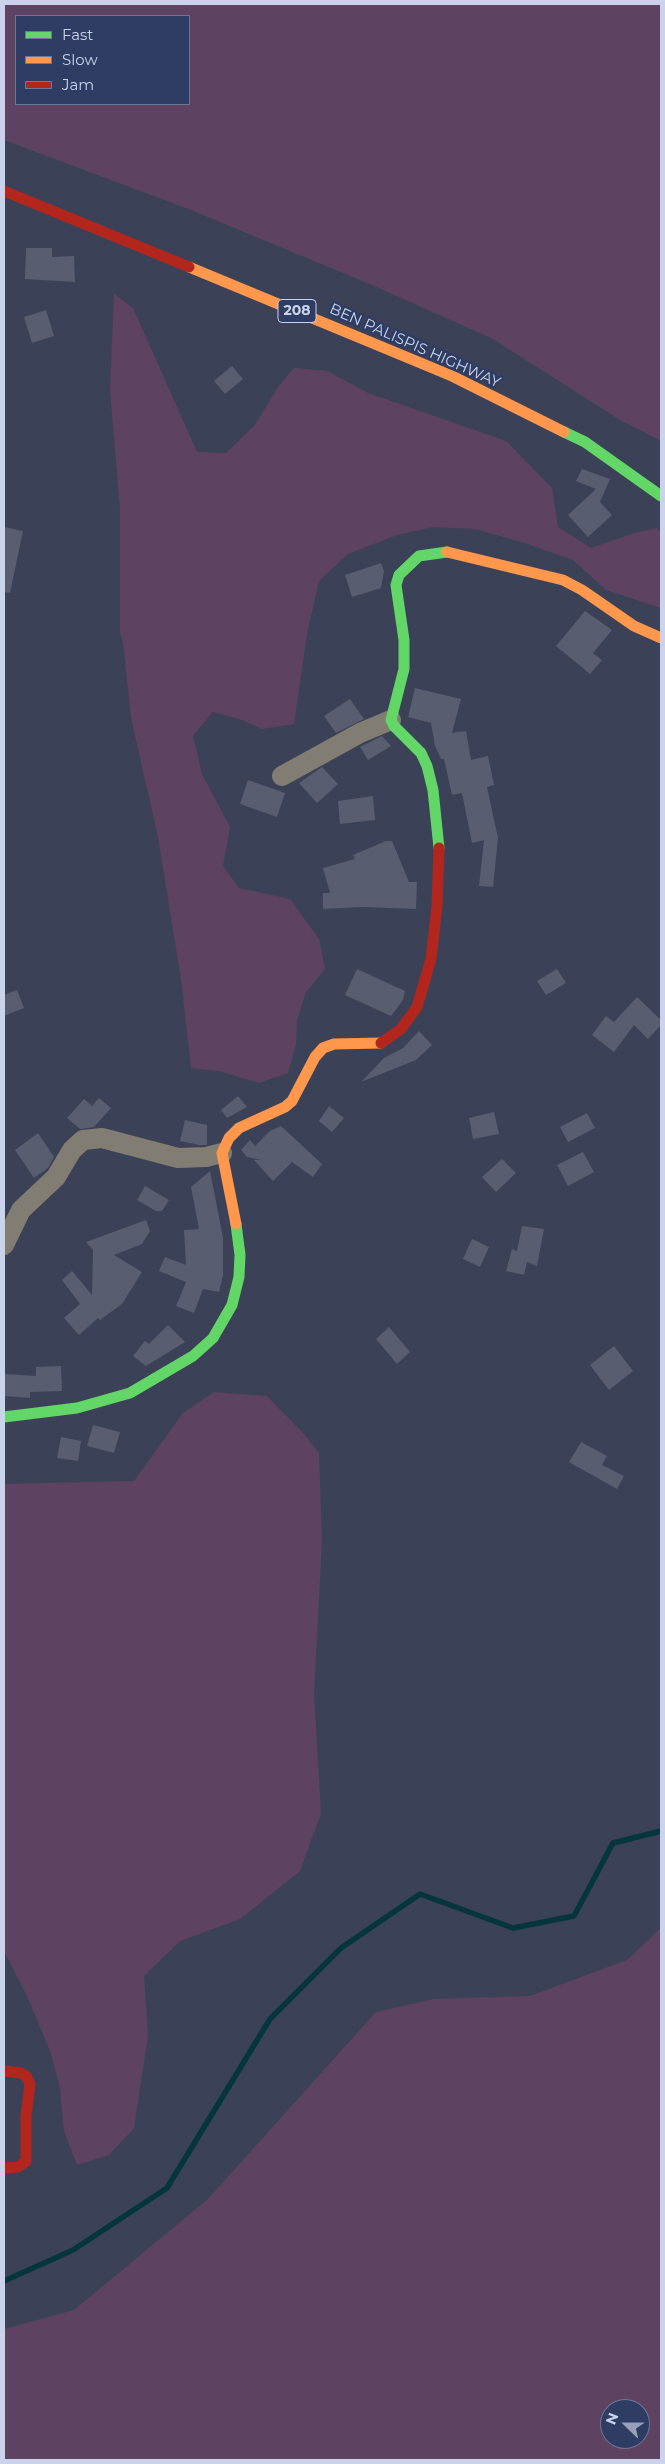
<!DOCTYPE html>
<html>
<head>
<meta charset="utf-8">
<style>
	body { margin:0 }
	#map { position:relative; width:665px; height:2464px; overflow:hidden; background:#3b4257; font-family:Montserrat,sans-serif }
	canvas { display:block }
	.frame { position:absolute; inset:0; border:5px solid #cad3eb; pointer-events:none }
	.legend { position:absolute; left:15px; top:15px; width:175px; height:90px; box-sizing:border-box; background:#2f3c63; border:1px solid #6d7899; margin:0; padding:6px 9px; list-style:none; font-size:15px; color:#cad3eb }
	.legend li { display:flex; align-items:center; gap:10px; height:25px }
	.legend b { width:25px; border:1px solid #6d7899 }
	.north { position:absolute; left:600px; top:2399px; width:50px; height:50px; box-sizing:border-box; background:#2f3c63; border:1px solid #6d7899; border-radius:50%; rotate:292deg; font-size:14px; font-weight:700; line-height:20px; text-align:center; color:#cad3eb }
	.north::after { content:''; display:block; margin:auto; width:18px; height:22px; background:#98a0b7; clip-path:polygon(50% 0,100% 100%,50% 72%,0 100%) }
</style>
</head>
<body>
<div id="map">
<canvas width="665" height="2464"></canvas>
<div class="frame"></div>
<ul class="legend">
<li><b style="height:6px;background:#63d668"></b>Fast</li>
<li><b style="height:6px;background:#ff974d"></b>Slow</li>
<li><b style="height:6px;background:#b3261e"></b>Jam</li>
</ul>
<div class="north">N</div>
</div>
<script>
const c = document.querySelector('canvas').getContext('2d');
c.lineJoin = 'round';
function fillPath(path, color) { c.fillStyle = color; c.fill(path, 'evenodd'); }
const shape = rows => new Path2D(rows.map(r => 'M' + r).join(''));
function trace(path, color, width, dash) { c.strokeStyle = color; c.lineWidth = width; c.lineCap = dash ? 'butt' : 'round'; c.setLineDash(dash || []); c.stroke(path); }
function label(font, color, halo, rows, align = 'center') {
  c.font = font + ' Montserrat,sans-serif'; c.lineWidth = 5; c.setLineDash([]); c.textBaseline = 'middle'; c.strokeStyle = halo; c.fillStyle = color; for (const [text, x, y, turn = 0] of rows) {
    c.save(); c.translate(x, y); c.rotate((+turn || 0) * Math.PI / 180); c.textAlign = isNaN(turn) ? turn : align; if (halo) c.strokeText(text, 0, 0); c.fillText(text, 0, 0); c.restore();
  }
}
const green = shape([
	[4,4,661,4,661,441,620,420,493,339,372,285,191,210,4,140],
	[16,16,189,16,189,104,16,104],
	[114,294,133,308,197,452,226,453,254,426,278,387,294,368,327,371,368,393,506,441,552,488,558,527,591,548,631,534,657,528,661,533,661,608,606,590,573,560,525,543,475,529,433,527,397,535,348,554,319,581,307,634,294,724,262,729,242,720,213,712,193,736,202,774,230,827,223,866,239,888,290,899,319,939,325,969,306,992,297,1020,296,1045,288,1073,259,1083,219,1071,191,1068,181,979,158,837,131,718,123,642,120,633,120,509,110,390],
	[214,1392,267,1396,305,1435,319,1453,322,1541,314,1692,321,1813,300,1871,240,1919,180,1941,144,1976,148,2036,134,2128,109,2155,77,2165,64,2131,60,2087,50,2051,28,1998,4,1951,4,1484,134,1481,183,1413],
	[661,1928,661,2460,4,2460,4,2329,74,2310,208,2199,376,2012,434,1999,530,1996,627,1960],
	[610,2409,640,2409,640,2439,610,2439]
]);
const stream = shape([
	[4,2281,73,2250,167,2188,270,2019,341,1948,420,1894,513,1928,574,1916,613,1843,661,1831]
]);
const building = shape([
	[26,248,52,248,52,257,74,256,75,282,25,279],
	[46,310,54,336,32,343,24,317],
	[232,366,243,379,225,394,214,381],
	[582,469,610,479,600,502,612,515,588,537,568,515,596,489,576,481],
	[4,527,23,531,10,593,4,592],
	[381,563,384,571,381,588,352,597,345,575],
	[585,611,612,630,593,653,602,660,590,674,556,646],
	[415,688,461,699,452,733,466,731,471,760,488,756,494,785,487,787,498,838,493,887,479,886,484,840,472,843,462,793,452,795,444,759,441,759,435,746,431,723,408,717],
	[350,699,364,719,336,733,324,716],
	[382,736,391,746,368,760,360,747],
	[322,767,338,784,317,803,299,783],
	[248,780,285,793,277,817,240,804],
	[373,796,375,820,340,824,338,801],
	[386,841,392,841,409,882,417,882,416,909,362,907,323,909,323,893,330,893,323,868,355,859,353,855],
	[357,969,405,991,403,1000,391,1016,345,995],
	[557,969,566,983,546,995,537,981],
	[17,990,24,1008,4,1016,4,995],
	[637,997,661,1020,661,1025,648,1039,634,1025,614,1052,592,1035,606,1016,614,1022],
	[419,1031,432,1045,416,1060,361,1082,384,1058,403,1048],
	[238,1096,247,1107,227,1118,221,1110],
	[99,1098,111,1108,94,1127,80,1129,67,1118,84,1099,92,1106],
	[329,1106,344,1118,332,1132,319,1121],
	[494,1112,499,1134,473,1139,469,1118],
	[587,1113,595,1128,568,1142,560,1127],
	[185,1120,207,1125,207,1145,199,1145,180,1141],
	[281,1126,322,1164,313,1177,292,1162,273,1181,254,1160,261,1160,247,1157,241,1150,250,1140,255,1146,270,1131],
	[38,1133,54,1157,48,1168,34,1178,15,1150],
	[583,1152,594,1172,568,1186,557,1165],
	[502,1159,516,1173,496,1192,482,1177],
	[210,1171,223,1238,223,1275,219,1292,203,1289,194,1313,176,1306,186,1282,159,1271,165,1257,186,1265,184,1230,199,1229,191,1187],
	[145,1186,169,1200,162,1211,156,1211,137,1200],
	[146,1220,150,1231,142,1244,114,1255,142,1272,122,1304,100,1320,98,1318,79,1335,64,1318,80,1304,62,1280,72,1271,92,1295,93,1250,86,1242],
	[522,1226,544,1229,537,1266,527,1262,524,1275,506,1271,512,1249,517,1251],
	[472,1239,489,1247,480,1267,463,1259],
	[168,1325,185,1342,146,1366,133,1356,145,1341,149,1344],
	[389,1327,410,1352,397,1364,376,1339],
	[614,1346,633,1371,609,1390,590,1365],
	[61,1366,62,1391,30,1392,30,1398,4,1396,4,1374,36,1376,36,1367],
	[93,1425,120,1432,114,1453,87,1446],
	[61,1437,81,1441,78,1461,57,1458],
	[581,1442,607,1456,602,1465,624,1476,617,1489,569,1462]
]);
const street = shape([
	[282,776,360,733,391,720],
	[4,1245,21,1210,56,1177,72,1150,83,1140,102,1138,178,1158,206,1157,222,1153]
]);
const fast = shape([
	[564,432,585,442,661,496],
	[439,848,433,790,427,766,421,753,394,726,391,720,404,669,404,640,396,585,399,575,419,556,447,552],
	[4,1417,77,1408,130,1393,193,1356,213,1338,232,1305,239,1277,240,1255,236,1224]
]);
const slow = shape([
	[189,267,452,376,564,432],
	[447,552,563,580,582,590,634,626,661,638],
	[236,1224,222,1153,229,1138,239,1128,285,1107,292,1101,315,1057,323,1048,334,1044,381,1043]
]);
const jam = shape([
	[4,191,189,267],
	[381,1043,401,1029,417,1007,431,959,437,906,439,848],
	[4,2071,21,2073,26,2076,30,2084,26,2116,26,2161,18,2167,4,2168]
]);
const shields = [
	[297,311,38]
];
const shieldNames = [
	["208",297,311]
];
const streetNames = [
	["BEN PALISPIS HIGHWAY",415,346,24]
];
fillPath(green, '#5e4261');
trace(stream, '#05353e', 5.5);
fillPath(building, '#585e6f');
trace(street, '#817d72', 20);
trace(fast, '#63d668', 11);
trace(slow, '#ff974d', 11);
trace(jam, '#b3261e', 11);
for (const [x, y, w] of shields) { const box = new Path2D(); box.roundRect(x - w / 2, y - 11.5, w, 23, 4); c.fillStyle = '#2f3c63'; c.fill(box); trace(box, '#cad3eb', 1); }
label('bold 14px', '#cad3eb', null, shieldNames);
label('15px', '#cad3eb', '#2f3c63', streetNames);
</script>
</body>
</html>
